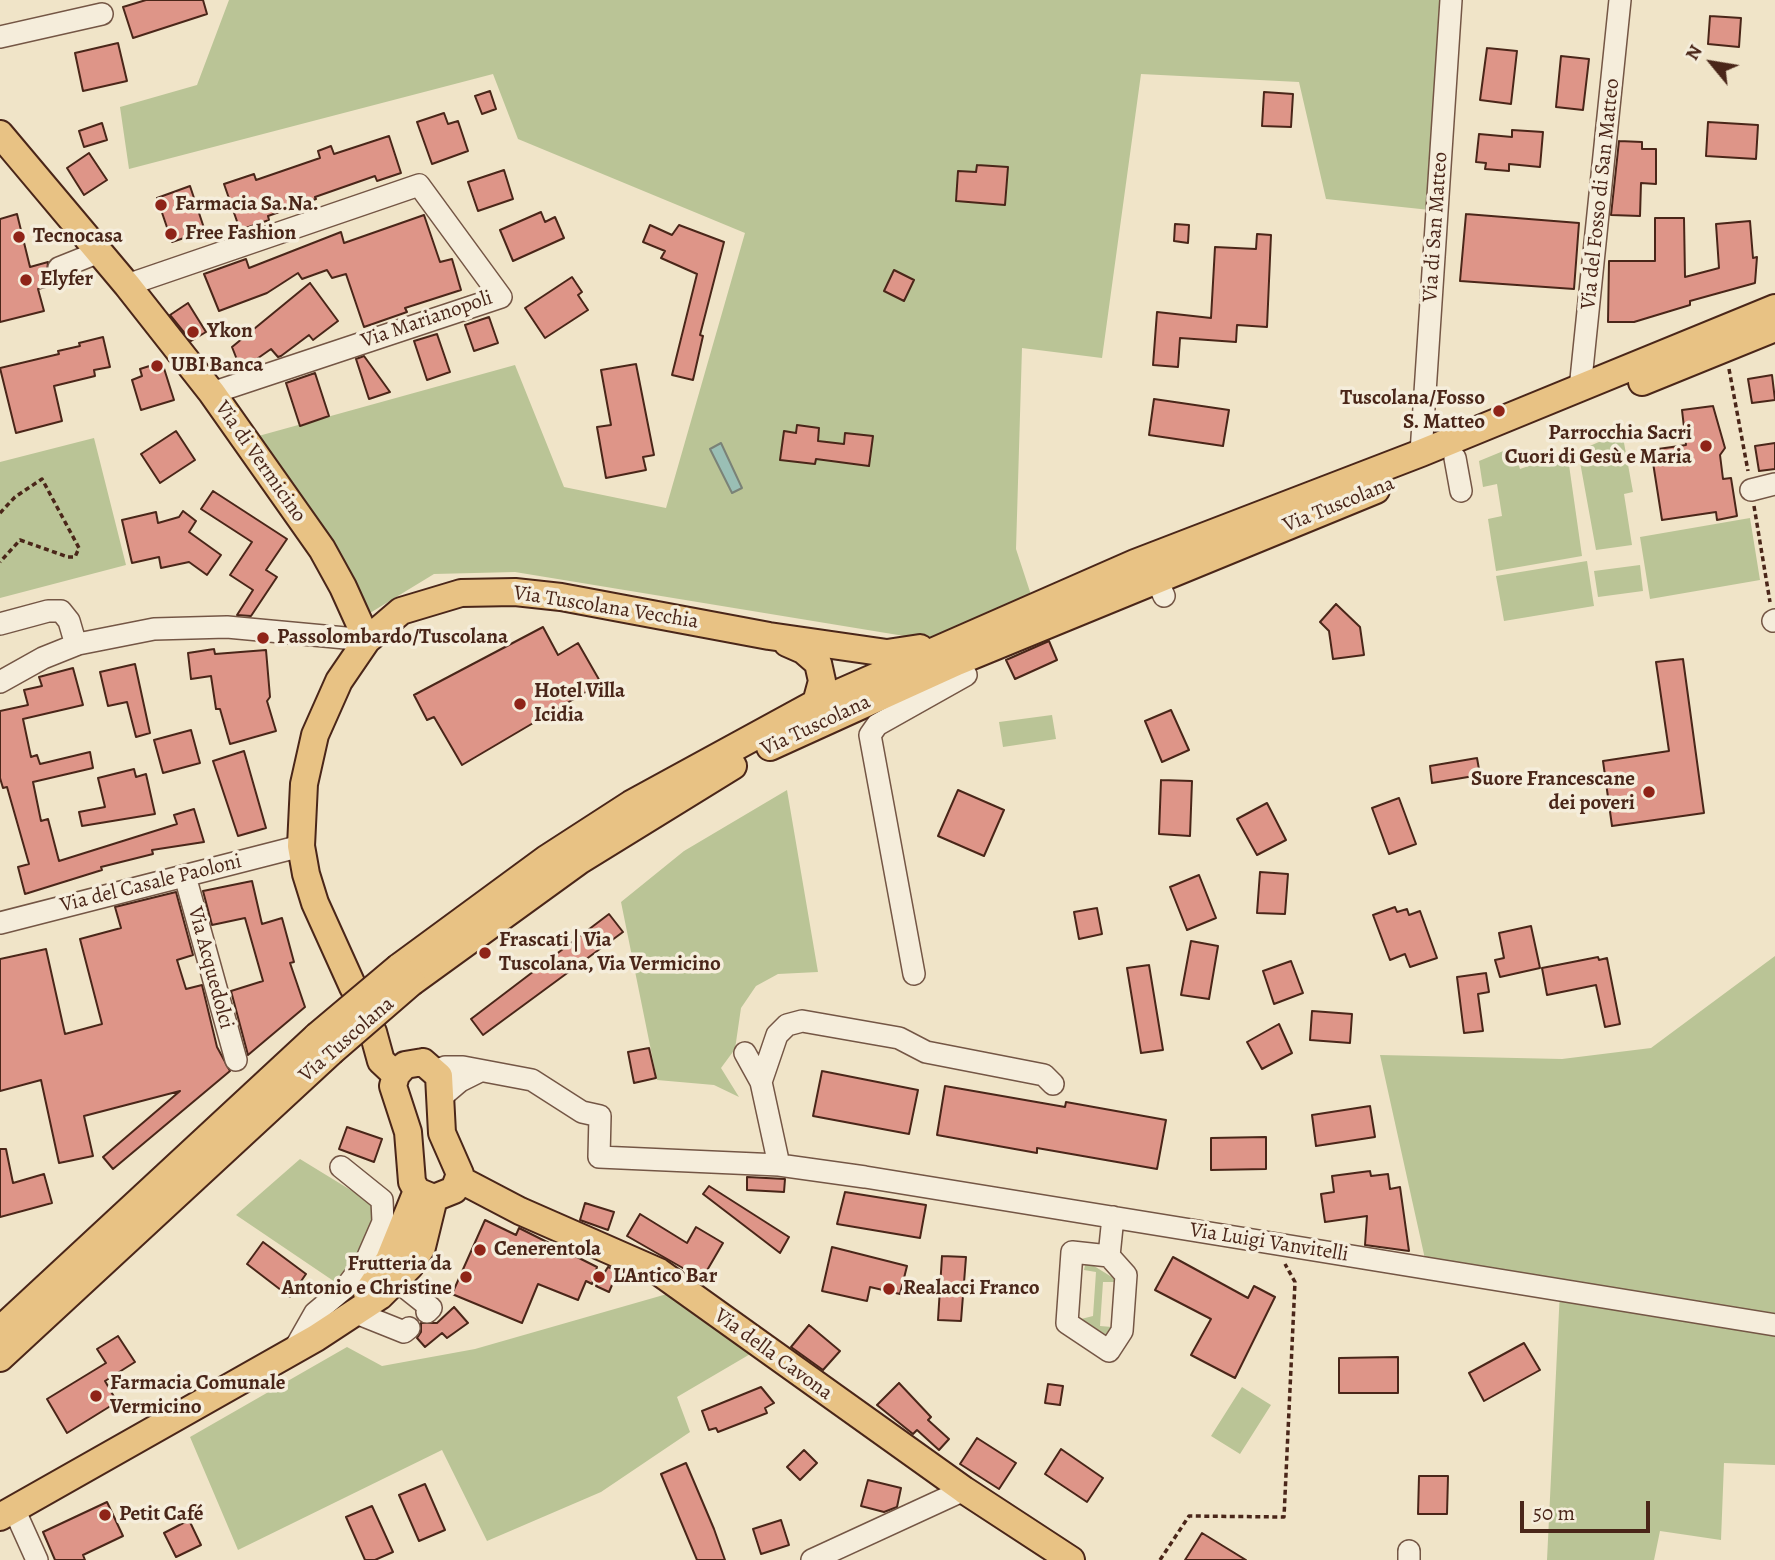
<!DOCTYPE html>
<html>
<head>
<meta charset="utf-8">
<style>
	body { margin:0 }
	#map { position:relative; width:1775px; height:1560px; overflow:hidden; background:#f0e4c8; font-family:Alegreya,serif }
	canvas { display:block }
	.north { position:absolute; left:1677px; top:28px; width:70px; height:70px; -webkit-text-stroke:5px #f5eddb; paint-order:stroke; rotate:300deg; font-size:19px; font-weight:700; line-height:28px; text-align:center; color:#4a2619 }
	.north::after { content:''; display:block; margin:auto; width:24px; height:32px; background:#4a2619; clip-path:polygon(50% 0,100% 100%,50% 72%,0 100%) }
	.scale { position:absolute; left:1520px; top:1501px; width:130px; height:32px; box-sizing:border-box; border:4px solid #4a2619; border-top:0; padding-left:9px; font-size:21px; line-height:24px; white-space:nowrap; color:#4a2619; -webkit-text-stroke:5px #f5eddb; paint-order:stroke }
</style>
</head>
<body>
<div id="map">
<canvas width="1775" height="1560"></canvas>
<div class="north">N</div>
<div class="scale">50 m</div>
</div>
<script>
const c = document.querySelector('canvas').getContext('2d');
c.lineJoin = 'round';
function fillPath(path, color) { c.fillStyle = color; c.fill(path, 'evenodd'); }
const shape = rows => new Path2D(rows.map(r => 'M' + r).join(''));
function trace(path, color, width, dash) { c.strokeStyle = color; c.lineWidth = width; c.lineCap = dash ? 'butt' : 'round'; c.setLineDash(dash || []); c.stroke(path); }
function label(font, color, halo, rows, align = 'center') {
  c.font = font + ' Alegreya,serif'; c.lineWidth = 7; c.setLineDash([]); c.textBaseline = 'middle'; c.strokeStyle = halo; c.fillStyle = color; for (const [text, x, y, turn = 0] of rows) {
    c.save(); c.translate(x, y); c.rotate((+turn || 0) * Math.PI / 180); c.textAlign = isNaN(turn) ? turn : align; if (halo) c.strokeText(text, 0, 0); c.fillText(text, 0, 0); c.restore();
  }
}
const green = shape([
	[229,0,1448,0,1430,210,1326,199,1299,82,1141,74,1102,358,1022,348,1016,549,1035,607,953,644,515,572,434,574,365,616,244,440,515,365,564,487,666,508,745,233,518,139,493,74,129,169,120,107,197,85],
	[1622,432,1633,492,1624,494,1632,545,1596,550,1578,451],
	[94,438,126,565,0,598,0,462],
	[1513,447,1520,469,1563,454,1568,458,1582,556,1496,571,1488,519,1502,516,1497,484,1483,487,1479,461],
	[1750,518,1760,580,1650,599,1640,537],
	[1587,561,1594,606,1504,621,1496,576],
	[1640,565,1643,591,1598,597,1594,571],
	[1052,715,1056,739,1003,747,999,722],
	[787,790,818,972,778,974,756,986,741,1008,735,1049,721,1068,739,1097,714,1085,657,1080,621,902,684,851],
	[1775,956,1775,1465,1724,1463,1721,1540,1660,1531,1654,1560,1547,1560,1560,1290,1427,1268,1380,1055,1562,1059,1651,1048],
	[300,1159,380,1208,370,1245,338,1284,236,1215],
	[1086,1261,1115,1279,1115,1282,1103,1282,1100,1326,1112,1327,1110,1337,1081,1319,1093,1316,1096,1272,1084,1270],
	[667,1294,752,1353,677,1397,690,1432,601,1492,487,1541,442,1450,238,1550,190,1437,347,1347,382,1366,475,1349],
	[1242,1387,1271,1405,1240,1454,1211,1436]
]);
const water = shape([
	[721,443,742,488,732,493,710,449,721,443]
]);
const building = shape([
	[146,0,203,0,207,14,133,38,123,7,146,0],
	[1710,16,1741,18,1739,47,1708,44,1710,16],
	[118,43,127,81,83,91,75,53,118,43],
	[1487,48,1517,51,1511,104,1480,100,1487,48],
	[1561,56,1589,59,1583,110,1556,107,1561,56],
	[490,91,496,109,482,114,475,96,490,91],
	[1264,92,1293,94,1291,127,1262,126,1264,92],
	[444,113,448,124,458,121,468,151,432,164,417,122,444,113],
	[1708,122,1758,125,1756,159,1706,156,1708,122],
	[102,123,107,140,84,147,79,131,102,123],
	[1512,130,1543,132,1540,167,1509,164,1509,171,1485,169,1486,163,1476,162,1479,134,1512,137,1512,130],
	[389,136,401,173,377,181,375,176,315,197,316,199,268,216,269,220,240,230,224,184,254,174,256,180,320,158,318,151,331,146,334,154,389,136],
	[1619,141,1642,142,1642,149,1656,149,1656,184,1641,183,1640,216,1611,215,1619,141],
	[89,153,107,180,84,195,67,168,89,153],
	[977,165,1008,167,1005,205,956,201,958,171,976,172,977,165],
	[504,170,513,199,478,211,468,182,504,170],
	[190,186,205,231,172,242,157,198,190,186],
	[541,212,545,222,555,217,564,238,513,261,500,230,541,212],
	[17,214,30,267,48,262,47,272,54,285,38,289,44,311,0,322,0,219,17,214],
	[1466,214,1579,223,1574,289,1460,281,1466,214],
	[424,215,440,262,452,259,461,290,405,308,407,312,364,327,346,274,332,278,327,270,302,279,298,273,267,293,219,311,204,274,246,259,249,268,341,232,344,243,424,215],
	[1655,218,1684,218,1685,277,1719,268,1716,224,1750,221,1753,258,1757,257,1755,283,1690,301,1690,305,1634,322,1608,322,1609,261,1655,261,1655,218],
	[1175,224,1189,225,1188,243,1174,241,1175,224],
	[650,225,672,235,679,225,724,242,700,335,703,336,693,380,672,375,697,274,661,258,665,251,643,242,650,225],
	[1257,234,1271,235,1267,327,1237,325,1236,342,1180,338,1178,367,1153,365,1157,312,1211,318,1215,247,1256,249,1257,234],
	[894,270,914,280,904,301,884,291,894,270],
	[572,277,582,292,578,295,588,310,545,338,525,308,572,277],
	[310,283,338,321,313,340,309,335,281,356,278,357,271,349,241,370,232,347,310,283],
	[188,303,206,332,191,341,170,315,188,303],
	[489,317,498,343,474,351,465,325,489,317],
	[437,334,450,372,427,380,414,341,437,334],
	[103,337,110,367,94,370,95,376,54,386,62,421,16,433,0,368,59,354,58,351,80,346,79,343,103,337],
	[364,356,390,392,369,399,356,359,364,356],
	[162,362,174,400,141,410,132,380,142,376,140,369,162,362],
	[636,364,654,455,643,457,646,470,606,478,597,427,611,425,601,370,636,364],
	[315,373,329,416,300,426,286,383,315,373],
	[1772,375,1775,400,1752,403,1748,379,1772,375],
	[1154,399,1229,410,1223,446,1149,435,1154,399],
	[1713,406,1725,448,1720,455,1723,479,1731,478,1737,516,1717,520,1716,512,1662,520,1651,450,1686,445,1682,410,1713,406],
	[797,425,819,428,818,441,844,444,845,433,873,436,869,466,816,459,815,464,780,460,784,431,796,433,797,425],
	[176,431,195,460,160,483,141,454,176,431],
	[1775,443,1775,469,1759,471,1755,446,1775,443],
	[213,491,287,539,266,570,277,577,251,616,237,615,253,590,230,575,252,542,201,509,213,491],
	[183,511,196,521,189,532,221,555,207,575,189,562,161,568,159,557,132,563,122,520,156,512,158,523,179,517,183,511],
	[1336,604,1360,627,1364,655,1333,659,1329,631,1320,622,1336,604],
	[543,627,558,655,578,643,601,683,462,765,434,717,427,720,414,695,543,627],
	[1049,641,1057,660,1015,679,1006,660,1049,641],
	[214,649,215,654,266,650,270,697,267,701,276,731,230,744,220,709,216,709,211,676,191,679,188,653,214,649],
	[1683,659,1704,813,1612,826,1603,761,1669,751,1656,662,1683,659],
	[135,664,150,733,136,737,127,702,108,706,100,672,135,664],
	[73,668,83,705,23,719,31,757,37,755,40,764,90,752,93,768,33,782,41,821,48,819,59,861,177,824,174,815,194,809,204,842,152,850,153,854,101,867,102,870,25,894,18,867,29,864,7,787,3,788,0,778,0,711,28,705,24,690,42,686,39,677,73,668],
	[1171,710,1189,750,1162,762,1145,721,1171,710],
	[191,730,200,763,163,773,154,740,191,730],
	[244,751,266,828,238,836,213,761,244,751],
	[1477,758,1480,775,1432,783,1430,766,1477,758],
	[134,769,136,777,146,774,155,814,82,826,79,812,105,807,98,778,134,769],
	[1161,780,1192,781,1190,836,1159,834,1161,780],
	[958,790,1004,810,984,856,938,836,958,790],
	[1399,798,1416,844,1389,854,1372,808,1399,798],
	[1267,803,1286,840,1257,855,1237,819,1267,803],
	[1260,872,1288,874,1285,914,1257,913,1260,872],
	[1199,875,1216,918,1187,930,1170,887,1199,875],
	[252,881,262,924,282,918,294,962,290,963,305,1007,248,1055,231,991,263,981,245,918,212,925,203,891,252,881],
	[176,892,193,955,177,960,186,989,202,985,217,1047,230,1071,113,1169,103,1157,180,1091,84,1116,93,1156,59,1163,41,1080,0,1091,0,959,46,949,65,1034,102,1024,80,939,121,928,115,907,176,892],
	[1395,907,1397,912,1407,909,1409,915,1420,911,1437,958,1410,967,1405,954,1390,960,1373,915,1395,907],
	[1097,908,1102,934,1079,939,1074,912,1097,908],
	[609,914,623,932,483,1035,471,1019,609,914],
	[1531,926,1540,968,1500,977,1495,960,1504,958,1499,933,1531,926],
	[1191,941,1218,946,1209,999,1181,995,1191,941],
	[1598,957,1599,960,1607,958,1620,1024,1605,1027,1596,985,1547,995,1542,968,1598,957],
	[1291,961,1303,993,1274,1004,1263,971,1291,961],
	[1149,965,1163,1050,1141,1053,1127,968,1149,965],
	[1486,973,1489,992,1478,994,1483,1031,1464,1033,1457,977,1486,973],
	[1312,1011,1352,1014,1350,1043,1310,1040,1312,1011],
	[1279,1024,1292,1053,1262,1069,1247,1042,1279,1024],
	[649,1048,656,1078,634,1083,628,1052,649,1048],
	[822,1071,918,1090,909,1134,813,1116,822,1071],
	[945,1086,1065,1107,1066,1102,1166,1120,1157,1169,1037,1148,1037,1153,937,1135,945,1086],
	[1370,1106,1375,1137,1316,1146,1312,1115,1370,1106],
	[347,1127,382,1139,374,1162,339,1149,347,1127],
	[1266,1137,1266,1169,1211,1170,1211,1138,1266,1137],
	[0,1149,6,1149,13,1183,44,1174,52,1203,0,1217,0,1149],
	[1370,1171,1371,1176,1388,1174,1390,1189,1400,1187,1409,1251,1365,1245,1367,1216,1325,1222,1321,1194,1334,1192,1332,1176,1370,1171],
	[747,1177,785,1179,784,1192,747,1190,747,1177],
	[709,1186,789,1237,780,1253,703,1194,709,1186],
	[845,1192,926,1205,920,1238,837,1224,845,1192],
	[585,1203,614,1212,608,1230,580,1220,585,1203],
	[640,1214,687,1243,696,1227,723,1243,702,1279,627,1236,640,1214],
	[485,1220,516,1235,519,1228,597,1267,592,1284,586,1281,578,1300,538,1284,522,1323,452,1294,485,1220],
	[263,1242,306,1274,290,1297,247,1264,263,1242],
	[832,1247,907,1266,900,1294,870,1287,867,1301,822,1291,832,1247],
	[942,1256,966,1257,961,1321,938,1320,942,1256],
	[1173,1257,1248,1298,1254,1286,1275,1297,1235,1378,1191,1355,1211,1319,1155,1290,1173,1257],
	[608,1267,618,1271,609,1292,596,1286,608,1267],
	[454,1307,468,1323,447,1338,442,1333,425,1347,417,1338,421,1332,421,1323,437,1323,454,1307],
	[809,1325,840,1351,823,1370,791,1347,809,1325],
	[118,1336,135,1362,105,1381,117,1402,67,1433,47,1399,106,1363,97,1349,118,1336],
	[1524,1343,1540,1370,1484,1401,1469,1373,1524,1343],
	[1398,1357,1398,1393,1339,1393,1339,1358,1398,1357],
	[899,1383,931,1417,928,1420,949,1439,939,1450,917,1430,913,1434,877,1405,899,1383],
	[1048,1384,1063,1386,1060,1405,1045,1403,1048,1384],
	[761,1387,774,1403,765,1408,767,1413,718,1432,716,1428,709,1430,702,1411,761,1387],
	[977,1438,1016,1463,999,1489,960,1464,977,1438],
	[1061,1449,1103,1478,1087,1502,1045,1474,1061,1449],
	[804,1450,817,1463,800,1480,787,1467,804,1450],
	[686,1463,714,1529,725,1560,697,1560,661,1474,686,1463],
	[1419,1476,1448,1476,1447,1514,1418,1514,1419,1476],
	[868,1480,901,1488,897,1507,884,1512,861,1506,868,1480],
	[425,1484,445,1530,419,1541,399,1495,425,1484],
	[107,1502,123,1536,83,1555,85,1560,55,1560,43,1532,107,1502],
	[372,1506,393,1552,375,1560,365,1560,346,1517,372,1506],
	[189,1520,201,1545,176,1557,164,1533,189,1520],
	[781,1520,789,1545,761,1554,753,1529,781,1520],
	[1202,1533,1246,1560,1185,1560,1202,1533]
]);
const path = shape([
	[1729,369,1748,471],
	[1754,506,1770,602],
	[0,513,15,497,42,479,79,548,75,557,68,557,20,540,0,562],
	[1160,1560,1189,1516,1284,1517,1295,1282,1285,1264]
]);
const minor = shape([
	[0,37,102,14],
	[59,268,99,252],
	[127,285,419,185,501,297,212,393],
	[1580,389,1620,0],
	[1421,453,1451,0],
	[1455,458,1461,491],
	[1751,490,1775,484],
	[1157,580,1164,596],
	[1773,621,1775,620],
	[0,624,48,611,61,611,69,621,76,645],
	[0,682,43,658,78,644,154,629,227,627,367,640],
	[185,876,236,1060],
	[0,923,301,846],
	[914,974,870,735,877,725,966,675],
	[745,1053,761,1082,779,1165],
	[436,1071,445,1067,463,1067,532,1080,582,1112,600,1116,599,1157,779,1165,865,1177,1775,1325],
	[761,1082,777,1035,787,1025,802,1021,899,1038,926,1052,1044,1075,1053,1084],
	[440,1098,460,1081,478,1072],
	[1109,1256,1072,1252,1067,1323,1109,1351,1122,1331,1126,1275,1109,1256,1113,1217],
	[397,1281,431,1308,427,1312],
	[354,1312,404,1332,409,1328],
	[294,1350,315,1313,346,1287,366,1261,383,1222,382,1200,341,1167],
	[14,1509,37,1560],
	[1409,1551,1409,1560],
	[812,1560,964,1490]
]);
const major = shape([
	[0,134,127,285,212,393,322,549,343,587,367,640],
	[1642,382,1775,328],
	[787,643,803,650,818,663,822,681,816,703],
	[770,747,957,662,1376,490],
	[399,967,546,859,631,804,816,703,1135,563,1421,453,1775,308],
	[412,982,579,861,733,766],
	[353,987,315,903,306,874,301,846,304,784,315,735,339,681,367,640,401,611,461,593,515,592,561,597,769,636,887,653,920,648],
	[373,1032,381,1061,396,1075],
	[423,1062,439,1076,442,1133,460,1174,454,1190,434,1198,417,1191,412,1182,408,1132,393,1086,396,1075,405,1065,423,1062],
	[459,1179,520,1211,659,1272,964,1490,1071,1560],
	[367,1293,389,1260,417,1191],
	[0,1330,317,1036],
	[0,1358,331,1052],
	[0,1517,316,1338,380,1296,410,1266,422,1247,434,1198]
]);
const majorBridge = shape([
	[317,1036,399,967],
	[331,1052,412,982]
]);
const markers = [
	[161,205,7,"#8f2418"],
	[171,234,7,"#8f2418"],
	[19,237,7,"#8f2418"],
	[26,280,7,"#8f2418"],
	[193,332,7,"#8f2418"],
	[157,366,7,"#8f2418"],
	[1499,411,7,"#8f2418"],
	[1706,446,7,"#8f2418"],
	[263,638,7,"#8f2418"],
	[520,704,7,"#8f2418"],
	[1649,792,7,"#8f2418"],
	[485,953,7,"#8f2418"],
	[480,1250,7,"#8f2418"],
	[466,1277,7,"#8f2418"],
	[599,1277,7,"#8f2418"],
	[889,1289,7,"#8f2418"],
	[96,1396,7,"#8f2418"],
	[105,1515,7,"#8f2418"]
];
const streetNames = [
	["Via del Fosso di San Matteo",1601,194,-84],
	["Via di San Matteo",1436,227,-86],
	["Via Marianopoli",427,320,-19],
	["Via di Vermicino",260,462,55],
	["Via Tuscolana",1339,505,-22],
	["Via Tuscolana Vecchia",606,608,9],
	["Via Tuscolana",816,726,-25],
	["Via del Casale Paoloni",151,884,-14],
	["Via Acquedolci",210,968,75],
	["Via Tuscolana",347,1040,-41],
	["Via Luigi Vanvitelli",1269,1243,9],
	["Via della Cavona",773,1355,36]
];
const poiNames = [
	["Farmacia Sa.Na.",175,205],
	["Free Fashion",185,234],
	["Tecnocasa",33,237],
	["Elyfer",40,280],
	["Ykon",207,332],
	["UBI Banca",171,366],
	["Tuscolana/Fosso",1485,399,"right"],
	["S. Matteo",1485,423,"right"],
	["Parrocchia Sacri",1692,434,"right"],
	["Cuori di Gesù e Maria",1692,458,"right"],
	["Passolombardo/Tuscolana",277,638],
	["Hotel Villa",534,692],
	["Icidia",534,716],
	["Suore Francescane",1635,780,"right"],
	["dei poveri",1635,804,"right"],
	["Frascati | Via",499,941],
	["Tuscolana, Via Vermicino",499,965],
	["Cenerentola",494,1250],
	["Frutteria da",452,1265,"right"],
	["Antonio e Christine",452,1289,"right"],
	["L'Antico Bar",613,1277],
	["Realacci Franco",903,1289],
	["Farmacia Comunale",110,1384],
	["Vermicino",110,1408],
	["Petit Café",119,1515]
];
fillPath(green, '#bac496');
fillPath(water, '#9abfb5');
trace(water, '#7a8277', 2);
fillPath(building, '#de9588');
trace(building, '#4a2619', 2);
trace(minor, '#745645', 24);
trace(major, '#4a2619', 30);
trace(path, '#4a2619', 3.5, [5, 3.5]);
trace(minor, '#f5eddb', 21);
trace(major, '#e8c284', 26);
trace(majorBridge, '#4a2619', 30, []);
trace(majorBridge, '#e8c284', 26);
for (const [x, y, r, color] of markers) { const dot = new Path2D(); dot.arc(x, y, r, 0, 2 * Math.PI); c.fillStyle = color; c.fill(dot); trace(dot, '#f5eddb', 2.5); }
label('21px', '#4a2619', '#f5eddb', streetNames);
label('bold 21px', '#4a2619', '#f5eddb', poiNames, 'left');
</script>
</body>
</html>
